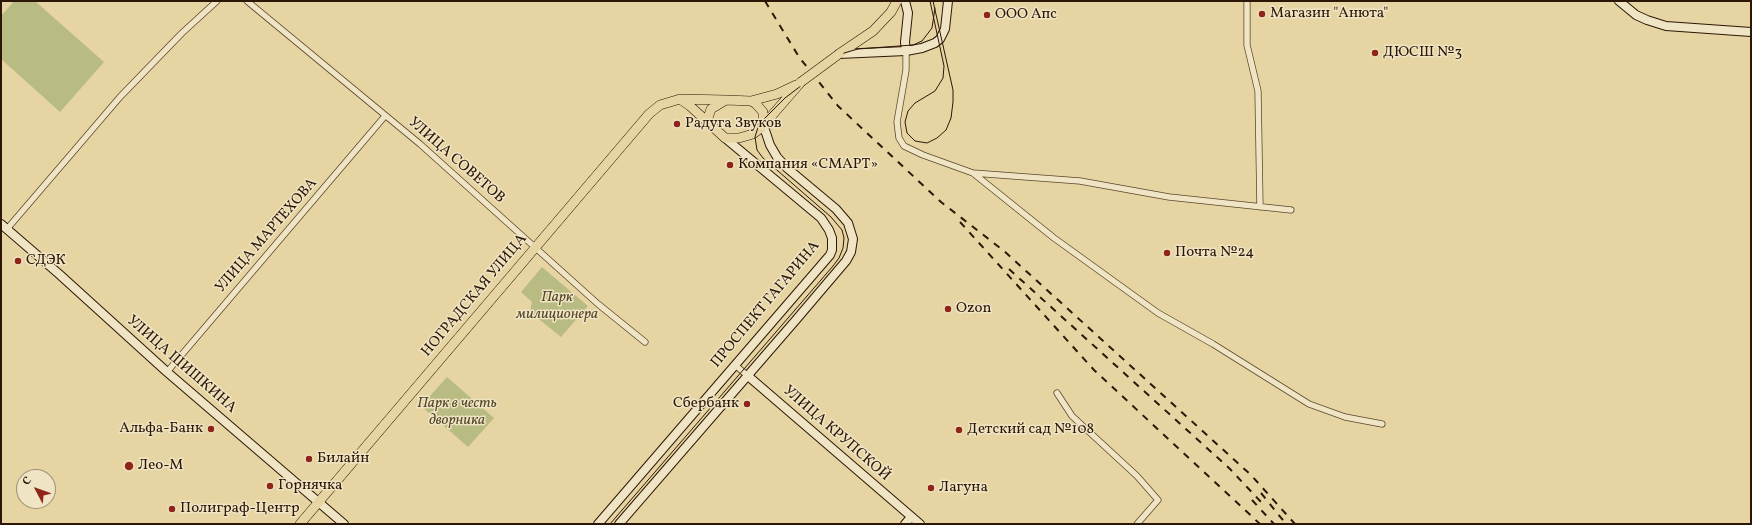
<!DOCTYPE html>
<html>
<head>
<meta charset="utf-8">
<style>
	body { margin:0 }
	#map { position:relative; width:1752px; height:525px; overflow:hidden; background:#e6d5a2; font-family:Vollkorn,serif }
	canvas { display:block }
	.frame { position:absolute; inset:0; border:2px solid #2c1606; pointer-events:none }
	.north { position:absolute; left:16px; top:469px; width:40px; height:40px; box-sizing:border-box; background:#efe4c3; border:1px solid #a19277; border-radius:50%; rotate:311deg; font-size:11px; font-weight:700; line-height:16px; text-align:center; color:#2c1606 }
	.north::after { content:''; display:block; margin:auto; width:14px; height:18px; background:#8f2418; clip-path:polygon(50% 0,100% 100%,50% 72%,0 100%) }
</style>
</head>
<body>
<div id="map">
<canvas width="1752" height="525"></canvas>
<div class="frame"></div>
<div class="north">С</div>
</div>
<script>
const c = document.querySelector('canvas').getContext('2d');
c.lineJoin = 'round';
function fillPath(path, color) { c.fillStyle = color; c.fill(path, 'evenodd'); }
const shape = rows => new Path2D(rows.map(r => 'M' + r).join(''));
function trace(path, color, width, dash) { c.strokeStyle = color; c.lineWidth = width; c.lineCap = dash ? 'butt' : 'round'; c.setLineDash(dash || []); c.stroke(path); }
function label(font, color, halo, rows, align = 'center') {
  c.font = font + ' Vollkorn,serif'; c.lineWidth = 3; c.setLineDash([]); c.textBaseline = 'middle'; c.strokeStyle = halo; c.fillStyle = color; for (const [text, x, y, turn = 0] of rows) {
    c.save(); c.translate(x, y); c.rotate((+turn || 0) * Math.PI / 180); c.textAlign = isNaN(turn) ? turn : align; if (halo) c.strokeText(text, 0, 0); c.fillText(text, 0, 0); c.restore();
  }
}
const green = shape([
	[14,1,35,1,104,62,60,112,1,59,1,16],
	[542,267,588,306,561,337,530,312,532,302,521,292],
	[447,377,494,418,468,447,421,406]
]);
const minor = shape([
	[247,1,420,144,598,304,645,342],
	[1247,1,1247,45,1258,91,1260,207],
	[906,51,906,70,897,122,899,138,904,146,923,155,973,173,1054,238,1158,313,1213,344,1309,404,1345,417,1382,424],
	[973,173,1080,181,1169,197,1291,210],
	[7,229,120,97,182,33,217,1],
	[735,365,748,376],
	[167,372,385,116],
	[1057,393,1072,416,1137,476,1158,500,1137,524]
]);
const secondary = shape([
	[905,1,908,13,905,42,906,51],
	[1619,1,1636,15,1647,20,1666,26,1751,32],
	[839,54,906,51,922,48,935,43,940,39,945,29,948,1],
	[1,224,59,274,167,372,344,524],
	[748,376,920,524],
	[598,524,830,255,832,250,832,238,829,230,821,218,725,138],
	[619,524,795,321,846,261,851,252,853,239,848,223,836,209,787,168,777,157,770,145,763,124],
	[905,524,911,517]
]);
const primary = shape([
	[839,54,873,31,891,12,897,1],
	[680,99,690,106,725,138,739,138,753,134,761,128,801,82],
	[751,101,777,94,796,85],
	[709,124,708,118,711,109,726,100,751,101,756,104,763,112,763,124],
	[300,524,649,114,660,105,680,99,726,100]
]);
const tram = shape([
	[930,1,944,66,943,78,935,91,915,103,908,111,905,122,907,133,915,141,927,143,937,138,946,130,951,118,953,102,953,90,933,1],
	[610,524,833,266,839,258,843,248,844,238,842,230,831,217,763,158,757,150,755,137,759,124,785,98,844,53,858,49,913,45,922,41,932,28,935,8]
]);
const rail = shape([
	[765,1,799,57,838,106,941,202,1004,251,1251,475,1295,524],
	[960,222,1094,370,1260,524],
	[1009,269,1229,468,1262,503],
	[1261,493,1286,524],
	[1252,500,1274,524]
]);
const primaryBridge = shape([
	[801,82,839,54]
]);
const markers = [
	[1262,14,4,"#8f2418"],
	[987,15,4,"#8f2418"],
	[1375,53,4,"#8f2418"],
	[677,124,4,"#8f2418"],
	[730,165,4,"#8f2418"],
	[1167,253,4,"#8f2418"],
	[18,261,4,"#8f2418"],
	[948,309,4,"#8f2418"],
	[747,404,4,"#8f2418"],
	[211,429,4,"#8f2418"],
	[959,430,4,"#8f2418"],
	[309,459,4,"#8f2418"],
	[129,466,5,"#8f2418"],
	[270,486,4,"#8f2418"],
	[931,488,4,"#8f2418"],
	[172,509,4,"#8f2418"]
];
const poiNames = [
	["Магазин \"Анюта\"",1270,14],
	["ООО Апс",995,15],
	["ДЮСШ №3",1383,53],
	["Радуга Звуков",685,124],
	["Компания «СМАРТ»",738,165],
	["Почта №24",1175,253],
	["СДЭК",26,261],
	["Ozon",956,309],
	["Сбербанк",739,404,"right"],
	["Альфа-Банк",203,429,"right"],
	["Детский сад №108",967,430],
	["Билайн",317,459],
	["Лео-М",138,466],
	["Горнячка",278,486],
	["Лагуна",939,488],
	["Полиграф-Центр",180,509]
];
const streetNames = [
	["УЛИЦА СОВЕТОВ",456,161,41],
	["УЛИЦА МАРТЕХОВА",267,236,-49],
	["НОГРАДСКАЯ УЛИЦА",475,296,-50],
	["ПРОСПЕКТ ГАГАРИНА",766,305,-50],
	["УЛИЦА ШИШКИНА",181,365,41],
	["УЛИЦА КРУПСКОЙ",836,434,41]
];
const parkNames = [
	["Парк",557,298],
	["милиционера",557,315],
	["Парк в честь",457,404],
	["дворника",457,421]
];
fillPath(green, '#b9bc82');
trace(minor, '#5a462d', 7);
trace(secondary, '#2c1606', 10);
trace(primary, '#2c1606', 10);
trace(minor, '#efe4c3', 5.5);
trace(secondary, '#efe4c3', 8);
trace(primary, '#e6d5a2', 9);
trace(tram, '#2c1606', 1);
trace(rail, '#2c1606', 2, [7, 7]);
trace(primaryBridge, '#2c1606', 10, []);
trace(primaryBridge, '#e6d5a2', 9);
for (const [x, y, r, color] of markers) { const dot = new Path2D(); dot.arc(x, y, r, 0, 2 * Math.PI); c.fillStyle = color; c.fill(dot); trace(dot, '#efe4c3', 1.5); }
label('15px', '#2c1606', '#efe4c3', poiNames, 'left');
label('15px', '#2c1606', '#efe4c3', streetNames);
label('italic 15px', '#56482b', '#efe4c3', parkNames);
</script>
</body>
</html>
